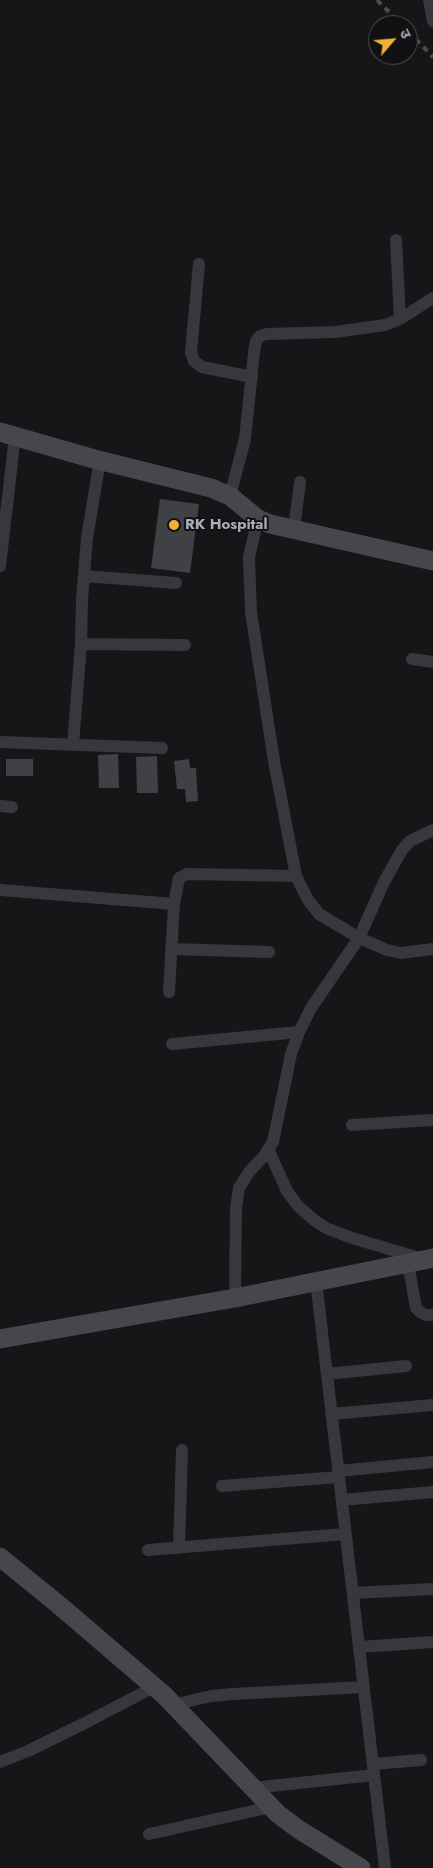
<!DOCTYPE html>
<html>
<head>
<meta charset="utf-8">
<style>
	body { margin:0 }
	#map { position:relative; width:433px; height:1868px; overflow:hidden; background:#161618; font-family:Jost,"Noto Sans Devanagari",sans-serif }
	canvas { display:block }
	.north { position:absolute; left:368px; top:15px; width:50px; height:50px; box-sizing:border-box; background:#111113; border:1px solid #4d4f55; border-radius:50%; rotate:63deg; font-size:14px; font-weight:700; line-height:20px; text-align:center; color:#a8adb8 }
	.north::after { content:''; display:block; margin:auto; width:18px; height:22px; background:#f2b134; clip-path:polygon(50% 0,100% 100%,50% 72%,0 100%) }
</style>
</head>
<body>
<div id="map">
<canvas width="433" height="1868"></canvas>
<div class="north">उ</div>
</div>
<script>
const c = document.querySelector('canvas').getContext('2d');
c.lineJoin = 'round';
function fillPath(path, color) { c.fillStyle = color; c.fill(path, 'evenodd'); }
const shape = rows => new Path2D(rows.map(r => 'M' + r).join(''));
function trace(path, color, width, dash) { c.strokeStyle = color; c.lineWidth = width; c.lineCap = dash ? 'butt' : 'round'; c.setLineDash(dash || []); c.stroke(path); }
function label(font, color, halo, rows, align = 'center') {
  c.font = font + ' Jost,sans-serif'; c.lineWidth = 4; c.setLineDash([]); c.textBaseline = 'middle'; c.strokeStyle = halo; c.fillStyle = color; for (const [text, x, y, turn = 0] of rows) {
    c.save(); c.translate(x, y); c.rotate((+turn || 0) * Math.PI / 180); c.textAlign = isNaN(turn) ? turn : align; if (halo) c.strokeText(text, 0, 0); c.fillText(text, 0, 0); c.restore();
  }
}
const building = shape([
	[160,499,199,504,190,573,151,568],
	[118,754,119,788,99,788,98,755],
	[157,756,158,793,137,793,136,757],
	[6,759,33,759,33,776,6,776],
	[189,759,190,768,196,768,198,801,186,802,185,789,177,789,174,761]
]);
const street = shape([
	[429,0,433,21],
	[396,240,400,319],
	[199,264,191,352,194,361,202,367,252,377],
	[230,496,245,439,254,352,256,341,260,336,267,334,335,332,385,325,400,319,433,298],
	[258,519,249,557,251,612,274,761,296,876,308,900,319,914,359,938,387,950,401,953,433,949],
	[294,529,300,482],
	[0,566,15,436],
	[84,576,176,583],
	[81,644,185,645],
	[412,659,433,662],
	[0,742,162,748],
	[73,745,81,644,82,599,87,538,100,460],
	[0,806,12,807],
	[0,890,174,904],
	[172,949,269,952],
	[169,992,174,904,179,878,187,874,296,876],
	[172,1044,299,1032],
	[352,1125,433,1120],
	[268,1149,287,1191,298,1206,314,1220,326,1228,352,1238,423,1259],
	[408,1263,416,1308,420,1312,426,1315,433,1315],
	[316,1281,385,1868],
	[235,1298,236,1208,239,1188,249,1172,264,1156,273,1142,291,1054,299,1032,311,1008,359,938,384,882,402,850,410,841,433,830],
	[327,1374,406,1366],
	[331,1414,433,1405],
	[338,1471,433,1462],
	[222,1486,339,1477],
	[342,1500,433,1492],
	[179,1548,182,1450],
	[148,1550,345,1534],
	[353,1593,433,1589],
	[359,1647,433,1642],
	[173,1705,211,1696,233,1694,364,1687],
	[0,1762,28,1751,83,1724,154,1687],
	[373,1764,421,1760],
	[252,1788,374,1775],
	[149,1834,271,1807]
]);
const secondary = shape([
	[0,432,94,459,211,488,230,496,258,519,270,524,433,561],
	[0,1339,235,1298,433,1258],
	[0,1557,59,1605,164,1695,278,1814,298,1829,361,1868]
]);
const rail = shape([
	[377,0,402,25],
	[408,31,433,57]
]);
const markers = [
	[174,525,6,"#f2b134"]
];
const poiNames = [
	["RK Hospital",185,525]
];
fillPath(building, '#404145');
trace(street, '#37383d', 12);
trace(secondary, '#45474d', 19);
trace(rail, '#4a4c52', 4, [6, 5]);
for (const [x, y, r, color] of markers) { const dot = new Path2D(); dot.arc(x, y, r, 0, 2 * Math.PI); c.fillStyle = color; c.fill(dot); trace(dot, '#111113', 2); }
label('bold 15px', '#a8adb8', '#111113', poiNames, 'left');
</script>
</body>
</html>
